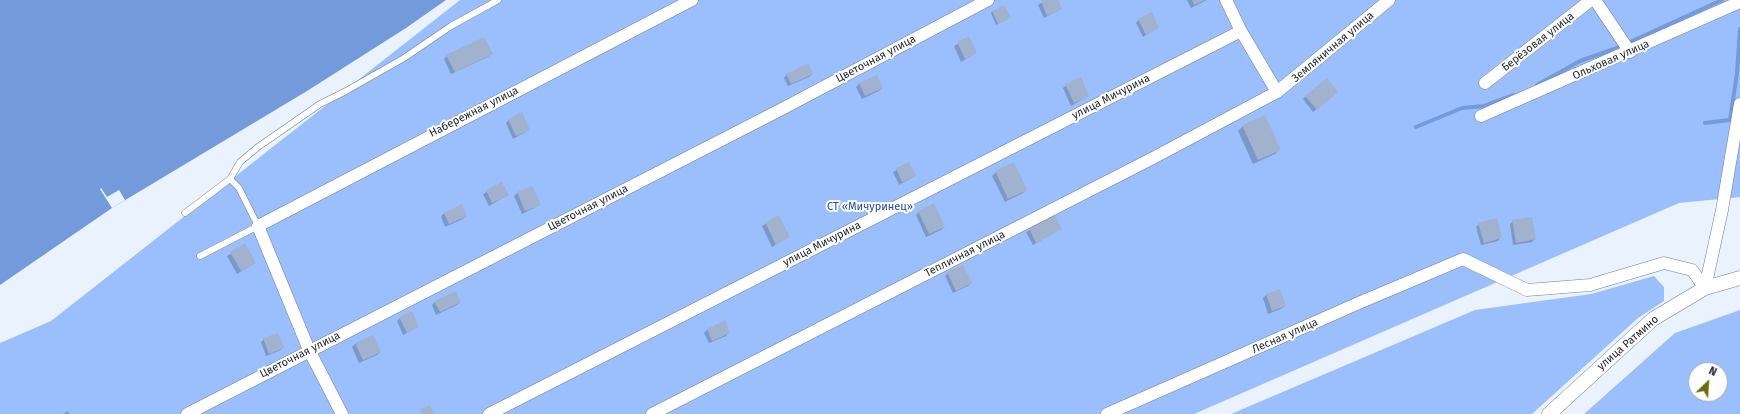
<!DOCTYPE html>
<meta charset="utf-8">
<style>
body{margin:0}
#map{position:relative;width:1740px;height:414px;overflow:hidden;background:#eaf2fe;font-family:"Fira Sans",sans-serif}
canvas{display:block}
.north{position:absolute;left:1688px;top:362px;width:40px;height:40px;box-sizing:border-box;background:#fefefe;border:1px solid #a4a7ac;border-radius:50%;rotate:25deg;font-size:11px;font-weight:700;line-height:16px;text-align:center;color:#1e2530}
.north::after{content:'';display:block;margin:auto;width:14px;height:18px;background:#696a0a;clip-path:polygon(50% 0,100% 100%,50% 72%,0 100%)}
</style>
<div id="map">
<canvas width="1740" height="414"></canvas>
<div class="north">N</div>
</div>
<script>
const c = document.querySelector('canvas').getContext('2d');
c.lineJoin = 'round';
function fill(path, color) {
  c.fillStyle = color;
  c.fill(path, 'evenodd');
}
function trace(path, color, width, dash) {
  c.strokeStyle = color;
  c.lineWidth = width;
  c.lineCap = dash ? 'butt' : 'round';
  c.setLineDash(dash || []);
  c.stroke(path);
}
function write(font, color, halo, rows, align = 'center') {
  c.font = font + ' "Fira Sans",sans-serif';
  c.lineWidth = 4;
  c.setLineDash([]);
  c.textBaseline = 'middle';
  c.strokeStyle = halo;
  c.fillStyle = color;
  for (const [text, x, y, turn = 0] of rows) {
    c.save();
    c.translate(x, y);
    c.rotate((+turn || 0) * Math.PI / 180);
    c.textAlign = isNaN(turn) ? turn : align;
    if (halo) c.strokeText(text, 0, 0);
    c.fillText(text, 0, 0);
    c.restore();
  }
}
fill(new Path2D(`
 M460 0H1740V197L1679 203 1194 414H0V343L51 321Z
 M1654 276 1664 287V301L1638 318 1532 414H1231L1475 310 1591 294Z
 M1740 310V414H1584L1675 333ZM1696 370H1720V394H1696Z`), '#9bbffc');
fill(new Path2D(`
 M0 0H446L406 28 307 91 112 208 0 285Z`), '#739adb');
fill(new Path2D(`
 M101 188 107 197 119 190 125 200 112 208 100 189Z`), '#eaf2fe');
fill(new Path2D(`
 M1046 0H1057L1061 9 1044 18 1038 5Z
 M1187 0H1207L1191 8Z
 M992 11 1008 19 996 25 991 13Z
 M1139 19 1158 28 1143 37 1136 23Z
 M969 38 976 53 961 62 954 46Z
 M491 54 488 57 451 74 444 59 447 56Z
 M787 74H812L809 77 788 86 784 78Z
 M876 76 882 88 879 91 862 99 856 87 859 84Z
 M1066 85 1088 96 1071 106 1063 88Z
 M1334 95 1313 112 1303 99 1306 96Z
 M509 120 529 130 513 139 506 123Z
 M1243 126 1280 149 1275 154 1253 164 1238 131Z
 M909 163 915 176 899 185 893 172Z
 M1014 164 1026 190 1023 193 1005 202 992 176 996 172Z
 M502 183 508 195 489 206 483 194Z
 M532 187 540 204 536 207 522 214 514 196 517 193Z
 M462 206 466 216 463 219 445 227 441 217 444 213Z
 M919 212 944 227 941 230 926 237 916 215Z
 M779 216 789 237 772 247 762 226Z
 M1054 216 1060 229 1033 245 1026 232Z
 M1513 221 1535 239 1532 242 1513 245 1510 224Z
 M1479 224 1501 237 1498 241 1481 245 1476 227Z
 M245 245 255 263 237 274 227 256Z
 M948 273 971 283 968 286 953 293 945 276Z
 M1279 290 1285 306 1281 309 1268 314 1263 298 1266 295Z
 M435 302H460L457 305 436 315 432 305Z
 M400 318 418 327 403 335 397 321Z
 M707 330 729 332 726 336 709 343 704 333Z
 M373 336 380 352 377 355 359 363 352 347 355 344Z
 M264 339 283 348 279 351 266 356 261 342Z
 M68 411 69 414H63Z`), '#0003');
trace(new Path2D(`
 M1537 85 1580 61 1617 48 1722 0
 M1705 123 1730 120 1737 73 1740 29
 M1416 127 1462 108 1484 106 1514 95`), '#739adb', 4);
fill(new Path2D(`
 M1044 0H1058L1062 9 1047 16 1041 1Z
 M1192 0H1205L1194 5Z
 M1004 5 1011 18 998 24 992 11Z
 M1152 12 1159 28 1146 35 1138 19Z
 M969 36 977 53 965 59 957 42Z
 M484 37 493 54 455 72 446 55Z
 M808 63 813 74 791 84 786 74Z
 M877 75 883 88 865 96 859 83Z
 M1081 77 1089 96 1074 103 1065 84Z
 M1327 78 1338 92 1317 110 1305 96Z
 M522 112 530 130 516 136 508 119Z
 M1265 115 1281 150 1258 160 1242 125Z
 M909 162 916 176 902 182 896 168Z
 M1014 162 1027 190 1008 199 995 171Z
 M502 182 509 195 492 203 486 190Z
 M532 186 541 205 525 211 517 192Z
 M934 203 945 227 929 234 918 211Z
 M462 204 467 216 449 224 444 213Z
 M779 215 790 237 776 245 765 222Z
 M1054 215 1062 229 1036 243 1029 228Z
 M1532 217 1536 239 1516 243 1512 220Z
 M1497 218 1502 238 1484 243 1478 223Z
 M245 243 256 263 241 271 230 252Z
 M963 265 972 283 956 291 947 272Z
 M1280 289 1286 306 1272 311 1266 294Z
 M456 291 461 302 440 312 434 301Z
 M412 311 419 327 407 333 399 317Z
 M725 320 730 333 712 341 707 329Z
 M278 333 284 348 269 354 263 338Z
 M373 335 381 352 363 360 355 343Z
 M430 405 434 414H422L420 409Z`), '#a1b2ce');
const service = new Path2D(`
 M185 213 230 179 240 162 258 147 320 104 346 91 404 58 451 26 498 0
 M200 256 258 226 239 188 230 179`);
const minor = new Path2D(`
 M1226 0 1241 31 1277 92
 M1595 0 1630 52
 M1485 83 1591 0
 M1481 116 1740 2
 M1705 288 1722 210 1740 104
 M187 414 780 110 988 0
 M342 414 309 350 258 226 692 0
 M489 414 1241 31
 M652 414 1153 158 1277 92 1389 0
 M1107 414 1361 302 1463 259 1527 290 1590 285 1664 263 1692 270 1705 288`);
const tertiary = new Path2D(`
 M1549 414 1653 319 1705 288 1740 278`);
trace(service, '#6f7f9a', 7);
trace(minor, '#6f7f9a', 13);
trace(tertiary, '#6f7f9a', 15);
trace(service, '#fff', 6);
trace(minor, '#fff', 12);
trace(tertiary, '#fff', 14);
write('11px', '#1e2530', '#fefefe', [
 ["Берёзовая улица",1538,42,-38],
 ["Земляничная улица",1333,47,-40],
 ["Цветочная улица",876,59,-28],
 ["Ольховая улица",1611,60,-24],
 ["улица Мичурина",1111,97,-27],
 ["Набережная улица",474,112,-27],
 ["Цветочная улица",588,208,-27],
 ["улица Мичурина",822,244,-27],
 ["Тепличная улица",965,254,-27],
 ["Лесная улица",1285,336,-24],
 ["улица Ратмино",1628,343,-41],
 ["Цветочная улица",300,355,-27]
]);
write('11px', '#224f9c', '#fefefe', [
 ["СТ «Мичуринец»",870,207]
]);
</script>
